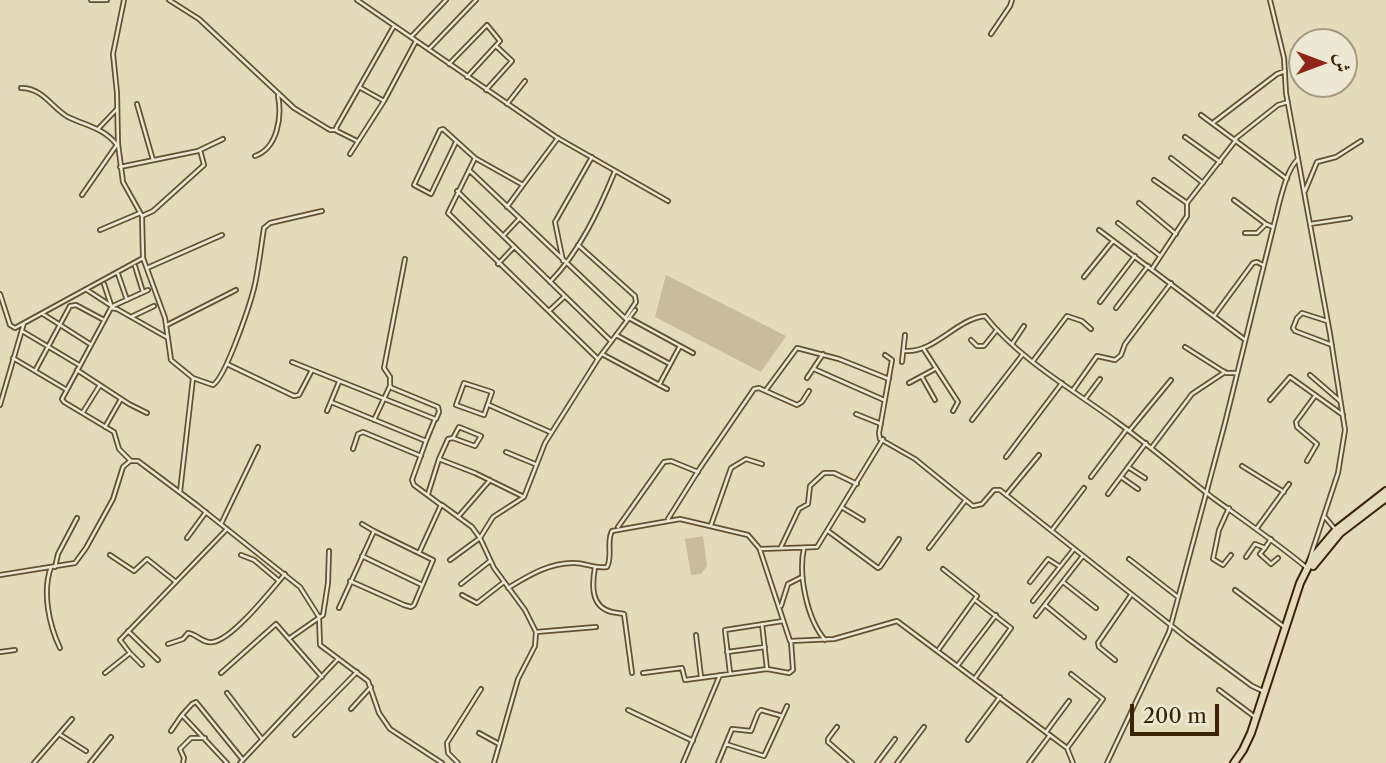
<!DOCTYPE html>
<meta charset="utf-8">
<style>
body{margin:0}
#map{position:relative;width:1386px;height:763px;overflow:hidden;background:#e4dbbb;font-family:"Libre Caslon Text",Amiri,serif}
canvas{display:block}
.north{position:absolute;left:1288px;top:28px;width:70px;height:70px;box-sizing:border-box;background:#ede8d3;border:2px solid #a59981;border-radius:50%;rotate:90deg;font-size:19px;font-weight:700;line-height:28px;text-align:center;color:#3a2305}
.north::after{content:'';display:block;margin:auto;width:24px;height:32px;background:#8f2418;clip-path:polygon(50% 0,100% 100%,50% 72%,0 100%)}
.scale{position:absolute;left:1130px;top:704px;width:89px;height:32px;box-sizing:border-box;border:4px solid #3a2305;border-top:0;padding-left:9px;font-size:21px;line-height:24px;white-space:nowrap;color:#3a2305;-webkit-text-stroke:5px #ede8d3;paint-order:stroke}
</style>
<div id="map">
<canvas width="1386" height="763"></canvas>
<div class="north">ش</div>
<div class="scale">200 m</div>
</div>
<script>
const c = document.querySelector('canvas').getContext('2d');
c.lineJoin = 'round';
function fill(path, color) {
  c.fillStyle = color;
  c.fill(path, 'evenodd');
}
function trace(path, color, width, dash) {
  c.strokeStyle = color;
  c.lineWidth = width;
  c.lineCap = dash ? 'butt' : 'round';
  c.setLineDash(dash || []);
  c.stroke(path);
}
fill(new Path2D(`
 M666 275 786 336 761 372 655 317Z
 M703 536 707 566 701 574 691 575 685 539Z`), '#c7bc9c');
const minor = new Path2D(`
 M91 0H107
 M124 0 113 54 117 93 118 144 123 182 142 216 143 258
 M169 0 199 19 294 108 330 130H336
 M357 0 556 137 668 201
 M1270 0 1284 58 1286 93 1330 334 1345 430 1338 473 1309 561
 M991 34 1010 6 1012 0
 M411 37 446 0
 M429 49 476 0
 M449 64 487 25 500 41 467 77
 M359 87 384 101
 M21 88C43 88 51 107 68 117 87 126 104 128 117 145
 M486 90 512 61 496 46
 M137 104 153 160
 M507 104 525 81
 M1201 115 1287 179
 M1214 122 1277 74 1285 71
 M98 129 117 109
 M1185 137 1220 162
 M1235 139 1278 105 1288 102
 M357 141 337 131 336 128 394 26
 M456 142 431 194 414 185 440 130 443 129 475 158 523 185 507 207
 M350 154 384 101 416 41
 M255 156C278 148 282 116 278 96
 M475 158 448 213 598 359
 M1171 158 1203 183
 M120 167 198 151 223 139
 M469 170 627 320
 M1154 180 1187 203
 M523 185 558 138
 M457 191 611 341
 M1305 191 1317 162 1336 157 1361 141
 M82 195 116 146
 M1234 200 1266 224 1273 227
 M1139 203 1176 234
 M142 216 153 211 204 165 200 150
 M1118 223 1159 255
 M1310 224 1350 218
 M100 230 140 213
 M1099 230 1244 339
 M1245 233H1257L1266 224
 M503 236 519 219
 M578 245 635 296 636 302 626 317
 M405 259 384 368 390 377V386L392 388 438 407 439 412 436 419
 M563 261 555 222 592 157
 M498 264 514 247
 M135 266 143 292
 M147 268 222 235
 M1152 269 1187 216V203L1236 140
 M118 274 127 300
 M1084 277 1113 241
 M550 282C580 251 599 210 615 171
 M104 284 111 305
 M87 290 113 307
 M0 294 10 325 15 328 143 258 165 318 171 360 193 378 213 385C226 377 251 302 255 284 259 265 261 247 264 228L270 223 322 211
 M1100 302 1135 256
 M113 306 148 290
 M1116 308 1148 266
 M549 311 564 297
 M43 314 90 344
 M1214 316 1253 263 1257 262 1263 265
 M131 317 154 306
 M629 318 693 353
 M1327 321 1302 313 1297 318 1293 328 1295 331 1332 345
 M167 325 236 290
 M22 331 79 365
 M616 335 670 364
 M971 340 977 346H984L996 331
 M1012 344 1024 326
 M1185 347 1226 373H1236
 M923 348 958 402 953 411
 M905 351C935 353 956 319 985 316 1020 360 1072 389 1117 422 1150 446 1181 473 1213 498 1245 521 1277 543 1307 568
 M602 354 667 389
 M885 355 892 360 879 433 880 439 915 459 973 506 982 504 994 490H1000L1187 638 1252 686 1265 692
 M13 358 67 390
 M1033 361 1067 316 1082 321 1091 329
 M292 362 435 419 426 441 331 402
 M902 362 905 335
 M227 364 294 396 299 395 312 370
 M814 369 884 400
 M77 370 129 404 147 413
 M35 371 70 306 76 305 104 320
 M1310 375 1340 401
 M922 377 935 400
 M807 378 823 354
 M464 383 492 392 484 415 456 405Z
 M909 383 935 369
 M659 385 680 346
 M766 390 797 348 839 359 889 379
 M1073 390 1097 356 1115 360 1121 355 1125 344 1171 283
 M1085 399 1100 379
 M1270 400 1290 377 1343 415
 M0 405 24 323
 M489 405 550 432
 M327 411 339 382
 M83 412 100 385
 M856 414 881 424
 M374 420 390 386
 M972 420 1023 354
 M105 427 121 399
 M1129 431 1171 380
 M1152 447 1192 394 1225 372
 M353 449 358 434 363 432 421 456
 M506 452 535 464
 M1006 457 1062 383
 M439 459 448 439 453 438 459 427 481 436 475 446 453 438
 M131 461 119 449 114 432 64 402 62 399 111 308 117 309 168 338
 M1307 461 1317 444 1297 427 1296 422 1315 396
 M1242 466 1284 492
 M1128 467 1145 478
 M1091 477 1127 429
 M1121 477 1138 489
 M180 492 193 378
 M428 494 439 459 475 473 524 497
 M1108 494 1146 443
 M1006 495 1039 455
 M442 505 472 527 480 538 450 560
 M843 508 863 520
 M1229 508 1219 530 1213 559 1223 565 1231 555
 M1324 516 1335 529
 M458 517 490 480
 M668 519 700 468 754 389 759 388 797 405 802 402 809 391
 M221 524 258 447
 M711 525 731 468 746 459 762 464
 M618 527 664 462 671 461 698 472
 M1257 528 1289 484
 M1052 530 1084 488
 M828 531 878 568 880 567 899 539
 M187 538 206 512
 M781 547 799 509 808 504 810 486 824 473H834L857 484
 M804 548C798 575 807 619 825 640
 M929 548 965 501
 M1265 548 1260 554 1271 564 1278 558
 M760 550 790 641 834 639 897 621 1067 748 1073 763
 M419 553 441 505 414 485 412 480 426 441
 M110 555 134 571 147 559 176 582
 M241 555 254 560 279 581
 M362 556 422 585
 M1246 557 1255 544 1265 548 1271 539
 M1129 559 1178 597
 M51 567C42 592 49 625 60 648
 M55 567 58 554 77 518
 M595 567C592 584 590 607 612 612 616 613 620 613 624 614L632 673
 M0 575 75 563 86 548 113 499 123 467 130 461H138L198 506 300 587 319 617 320 645 368 681 379 713 390 729 442 763
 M350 581 404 605 411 607 414 605 433 560 374 531
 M1030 582 1048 559 1059 566
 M1063 582 1096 608
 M461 584 490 561
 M508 588C528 576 550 562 575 563 585 563 596 569 607 567 613 556 606 542 612 531L680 519 748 535 760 549 817 547 883 439
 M1235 590 1283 626
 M462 595 477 603 504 582
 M975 600 1011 628 975 678
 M1033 601 1074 549
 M1045 605 1084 637
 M781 606 788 584 802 577
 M339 608 374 531 362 524
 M1036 616 1082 557
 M762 624 767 669
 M128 631 158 660
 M536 632 596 627
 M696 635 701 677
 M290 638 323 615 328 583 329 551
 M168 644 183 639 188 633C197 634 203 644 213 642 233 639 271 590 285 574
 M939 649 977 596 943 569
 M0 652 15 650
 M727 652 765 647
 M1115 660 1099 647 1098 643 1131 595
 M142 665 130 653 120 640 227 529
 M958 665 996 615
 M105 673 130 653
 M221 673 276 624 322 677
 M643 673 682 668 685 680 767 669 789 673 793 670 791 641
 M730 673 725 630 783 621
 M1219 690 1255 717
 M227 693 262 739
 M351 709 371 687
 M628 710 693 741
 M182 715 192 704 196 702 243 760
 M837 727 828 739V742L852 763
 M171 731 182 715 227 763
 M1046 732 1069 701
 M479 733 499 744
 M59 734 86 751
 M295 735 357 672
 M968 740 1000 697
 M726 744 764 756 787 706
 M1068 747 1103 699 1071 674
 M34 763 72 719
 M90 763 111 737
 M183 763 184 758 180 749 191 738H205
 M240 763 338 659
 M458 763 448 753 447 743 481 689
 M494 763 518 679 535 646 536 632 525 610 494 568 480 538 493 517 524 497 545 443 598 359 635 310
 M683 763 720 675
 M718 763 732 729 751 731 758 713 761 710 782 716
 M877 763 895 739
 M897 763 924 727
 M1029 763 1050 735
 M1107 763 1169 632 1225 423 1280 200C1284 186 1288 169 1298 159`);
const primary = new Path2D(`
 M1313 566 1340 533 1386 498
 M1234 763 1243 750 1251 733 1300 583 1313 557 1336 530 1386 491`);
trace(minor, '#645132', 6);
trace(primary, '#3a2305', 10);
trace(minor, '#ede8d3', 2.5);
trace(primary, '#e4dbbb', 6);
</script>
